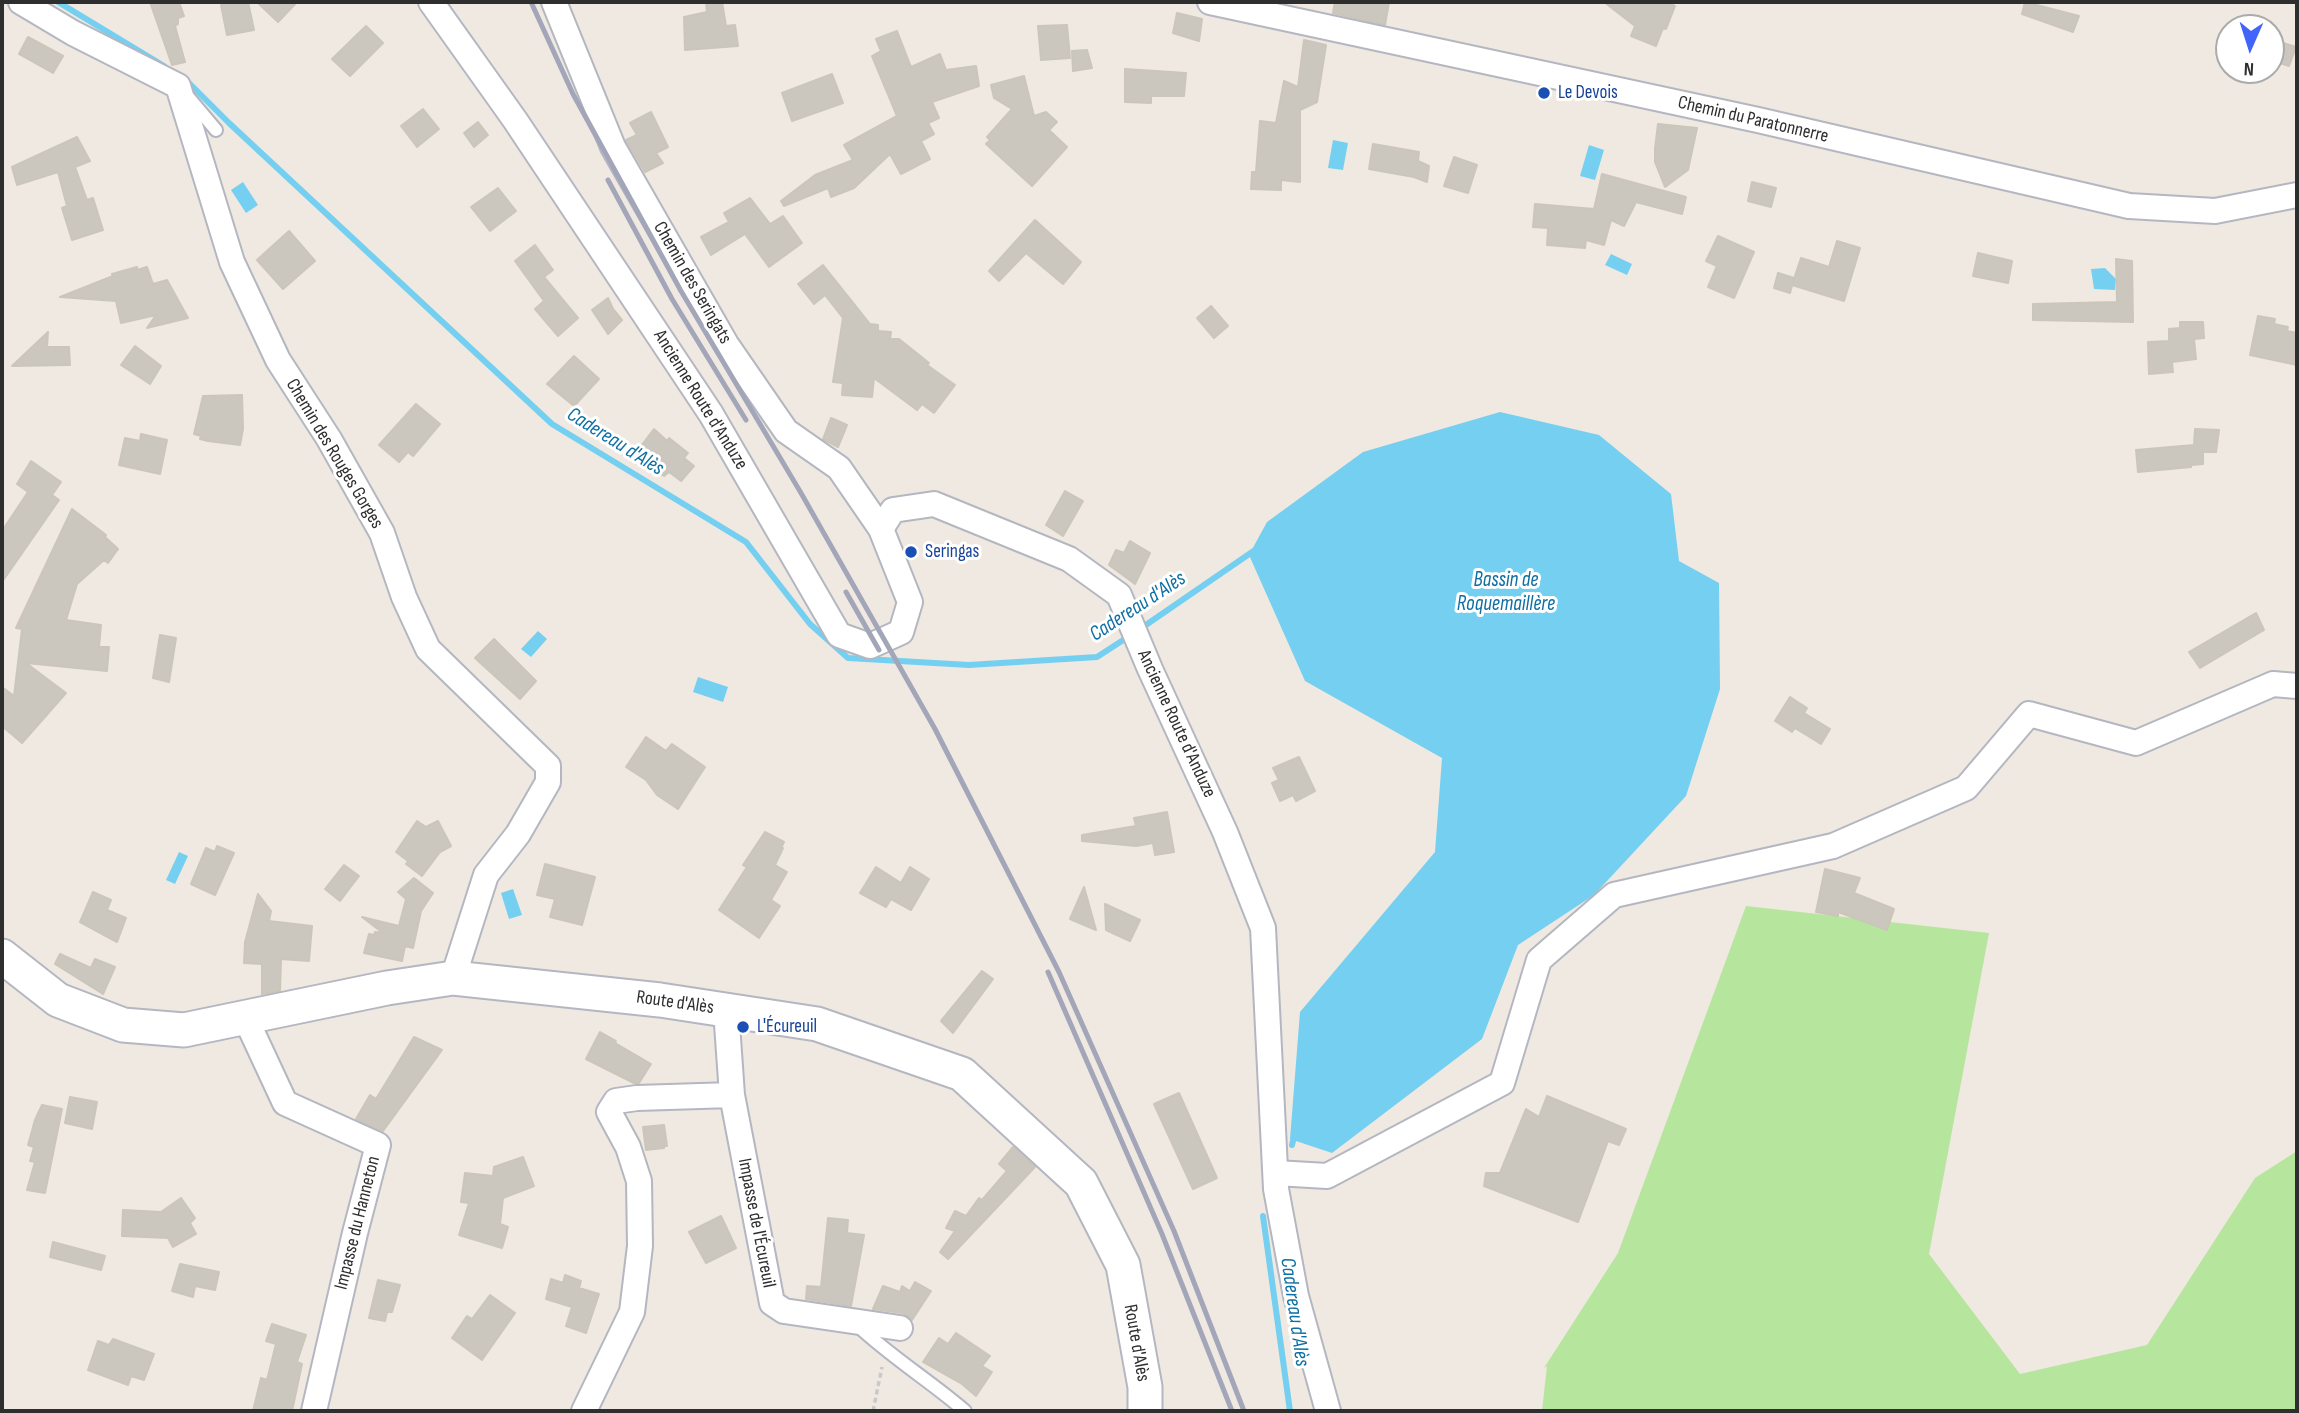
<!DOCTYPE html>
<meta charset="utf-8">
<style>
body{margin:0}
#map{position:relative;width:2299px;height:1413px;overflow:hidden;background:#efe9e1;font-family:"Sofia Sans Condensed",sans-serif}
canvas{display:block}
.frame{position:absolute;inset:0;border:4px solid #2e2e2e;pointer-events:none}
.north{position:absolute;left:2215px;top:14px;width:70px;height:70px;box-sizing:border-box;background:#fff;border:2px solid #ababab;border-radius:50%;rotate:183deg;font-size:19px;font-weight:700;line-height:28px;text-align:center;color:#2e2e2e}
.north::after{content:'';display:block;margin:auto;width:24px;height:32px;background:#4264fb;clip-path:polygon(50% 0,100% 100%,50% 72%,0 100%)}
</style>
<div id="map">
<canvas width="2299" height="1413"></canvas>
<div class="frame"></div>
<div class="north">N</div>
</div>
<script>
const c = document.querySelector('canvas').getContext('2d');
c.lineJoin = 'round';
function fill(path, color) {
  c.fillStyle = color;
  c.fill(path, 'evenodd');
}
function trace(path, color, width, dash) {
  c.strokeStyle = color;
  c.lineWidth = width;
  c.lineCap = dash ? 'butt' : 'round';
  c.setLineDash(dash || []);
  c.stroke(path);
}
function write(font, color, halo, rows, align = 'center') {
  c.font = font + ' "Sofia Sans Condensed",sans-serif';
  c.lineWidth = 6;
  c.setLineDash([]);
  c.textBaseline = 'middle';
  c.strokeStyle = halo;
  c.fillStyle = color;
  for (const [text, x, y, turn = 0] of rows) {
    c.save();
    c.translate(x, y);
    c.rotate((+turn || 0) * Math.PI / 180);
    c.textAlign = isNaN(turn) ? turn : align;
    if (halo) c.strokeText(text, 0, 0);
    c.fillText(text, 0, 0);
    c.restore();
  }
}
fill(new Path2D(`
 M1746 906 1989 933 1929 1254 2020 1374 2147 1345 2255 1178 2297 1151V1411H1542L1547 1366 1544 1368 1618 1253Z`), '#b6e59e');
fill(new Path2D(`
 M1333 140 1348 143 1343 170 1328 168Z
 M1589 145 1604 150 1595 180 1580 176Z
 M243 182 258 205 246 213 231 190Z
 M1611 254 1632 264 1627 275 1605 265Z
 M2105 268 2116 279 2115 290 2094 289 2091 269Z
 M1500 412 1599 435 1671 494 1679 561 1719 583 1720 689 1686 796 1594 895 1518 945 1482 1039 1332 1153 1290 1139 1300 1012 1435 852 1442 758 1305 681 1249 555 1267 522 1363 452Z
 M538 631 547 639 531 657 521 649Z
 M698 677 728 687 723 702 693 692Z
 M179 852 188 856 175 884 166 880Z
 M513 889 522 915 509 919 501 893Z`), '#75cff0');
trace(new Path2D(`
 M58 2 164 66
 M185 79 229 123 552 424 746 542 810 624 848 658 969 665 1097 657 1131 635
 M1140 629 1255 550
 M1292 1145 1295 1133
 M1263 1216 1290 1411`), '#75cff0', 6);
const building = new Path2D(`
 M150 2H179L184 16 178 18V24L175 26 185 62 172 65Z
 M239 2H248L254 30 227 35 221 5Z
 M257 2H297L278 22Z
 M706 2H722L726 26 735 25 738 46 685 50 684 17 707 12Z
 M1335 2H1389L1385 25 1333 13Z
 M1604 2H1664L1675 6 1666 29 1663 28 1656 46 1631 36 1635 26Z
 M2025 2 2079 16 2073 32 2022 14Z
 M1177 13 1202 19 1199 41 1173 33Z
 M1067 25 1070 58 1041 60 1038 26Z
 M366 26 383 43 350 76 332 59Z
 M897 31 911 67 940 54 946 70 976 66 979 86 932 102 939 118 928 123 934 134 921 141 930 159 901 174 890 154 854 188 831 197 828 188 784 206 781 201 815 175 853 160 844 145 897 116 872 56 881 51 876 39Z
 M28 37 63 56 53 73 19 54Z
 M1304 40 1326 45 1317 102 1300 110V182L1281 180V190L1251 189 1252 172H1256L1260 121 1276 123 1284 81 1298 87Z
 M2280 42 2296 47 2289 66 2274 61Z
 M1087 50 1092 68 1073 71 1072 51Z
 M1125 69 1186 73 1184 96H1151V103L1125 102Z
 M832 74 843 103 792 121 782 93Z
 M1024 76 1034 116 1046 112 1057 122 1049 130 1067 147 1032 186 986 144 990 140 987 137 1012 109 994 98 991 85Z
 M423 109 439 129 417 147 401 126Z
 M651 112 668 147 656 153 663 163 645 172 626 140 637 135 630 123Z
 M478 122 488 135 474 147 464 133Z
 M1658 124 1697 128 1688 170 1665 187 1655 162V148Z
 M77 137 90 161 75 167 87 200 93 198 103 230 72 240 62 208 67 206 58 172 17 185 12 167Z
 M1373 144 1419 152 1418 161 1429 166 1427 182 1414 177 1369 169Z
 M1454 157 1477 165 1468 193 1444 186Z
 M1602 174 1686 197 1682 214 1636 202 1624 226 1611 220 1604 245 1586 240 1585 248 1547 245 1548 228 1533 227 1535 204 1594 209Z
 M1752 182 1776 188 1771 207 1748 201Z
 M498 188 516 211 490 231 471 207Z
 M750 198 770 224 783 216 802 243 769 267 745 234 711 255 701 237 729 222 724 213Z
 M1035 220 1081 262 1063 284 1026 253 999 281 989 271Z
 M289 231 315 261 283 289 257 260Z
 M1718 236 1754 252 1734 298 1708 287 1717 266 1706 261Z
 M1837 241 1860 248 1844 301 1792 285 1801 258 1829 267Z
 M535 245 553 270 544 277 578 318 558 336 535 309 544 301 515 261Z
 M1978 253 2012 261 2008 283 1973 276Z
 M2116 259 2132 261 2133 322 2033 320V304L2117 302Z
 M823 265 870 324 878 325V331L891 332 890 339H899L929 363 927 365 955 385 934 413 922 404 917 410 874 378 872 397 842 395 843 383 833 382 843 318 825 295 814 304 798 284Z
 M137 267V270L147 267 153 284 167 280 188 318 147 328 156 315 121 323 116 301 60 297 113 276 112 274Z
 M1778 273 1794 278 1790 293 1774 288Z
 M608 298 613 309 622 320 608 334 592 310Z
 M1211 306 1228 326 1214 338 1197 318Z
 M2258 316 2275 319 2274 324 2288 327 2287 331 2297 333V365L2250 355Z
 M2180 322H2203L2204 338 2194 339 2196 359 2172 362 2173 372 2149 374 2148 342 2169 341V329L2180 328Z
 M48 332 47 347H69L70 365 12 366Z
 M135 346 161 366 150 384 121 365Z
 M574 356 599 379 574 406 547 384Z
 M242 395 243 429 240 445 208 441 200 439 201 436 194 434 203 396Z
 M416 404 440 424 413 456 408 452 399 462 379 445Z
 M831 418 847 425 838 447 823 439Z
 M654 429 667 441 669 438 688 453 684 458 694 466 681 481 669 472 664 476 648 466 651 460 638 450Z
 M2195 429 2219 430 2216 452H2203V464L2191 465V467L2138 472 2136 450 2194 445Z
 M141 434 167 440 160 474 119 465 125 438 140 441Z
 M31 461 61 482 52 495 59 500 2 582V531L28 492 17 484Z
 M1065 491 1083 501 1063 536 1046 525Z
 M72 509 106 535 105 537 118 549 108 563 104 560 77 584 66 620 101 625 99 647H109L107 671 26 663 66 693 22 743 2 726V687L14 696 22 629 16 628Z
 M1130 541 1150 553 1135 584 1109 565 1116 550 1124 553Z
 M2256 613 2264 630 2200 668 2189 652Z
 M160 635 176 638 169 682 153 678Z
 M494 639 536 681 520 699 475 658Z
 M1790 697 1807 708 1804 713 1830 729 1821 744 1795 728 1792 732 1775 721Z
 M646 737 666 751 672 744 705 767 678 809 657 795 646 780 626 767Z
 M1299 757 1315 791 1296 801 1293 795 1280 801 1272 783 1279 780 1273 768Z
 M1167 812 1174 852 1155 855 1153 843 1136 846 1082 841V835L1136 826 1134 818Z
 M417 821 426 827 438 821 451 846 440 852 422 876 406 864 408 861 396 852Z
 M765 832 784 842 781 848H783L775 865 787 872 771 900 780 906 759 938 719 910 747 867 743 865Z
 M217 846 234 853 215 895 191 884 206 848 215 852Z
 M545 864 595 877 582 925 550 917 555 899 537 895Z
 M344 865 359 876 340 901 325 889Z
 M876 867 901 883 910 867 929 879 911 910 891 899 886 907 860 893Z
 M1825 869 1860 878 1854 893 1894 909 1887 930 1838 912V916L1816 912Z
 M414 878 433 893 421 911 413 948 405 946 402 961 364 953 369 934 374 935 375 932 383 933 362 917 399 926 406 899 398 892Z
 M1084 887 1096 930 1070 919Z
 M93 892 111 900 107 910 126 918 117 942 80 922Z
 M258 894 271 911 269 921 312 926 309 961 281 959 280 991 262 994V964L244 963 245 942Z
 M1105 904 1140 920 1130 941 1106 930Z
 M60 954 91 968 95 959 115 967 103 994 55 964Z
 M982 971 993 979 953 1033 941 1021Z
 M600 1032 616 1041 615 1043 651 1064 639 1083H634L586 1059Z
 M414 1037 442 1050 383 1131 356 1119 370 1095 376 1099Z
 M1179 1093 1217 1178 1193 1189 1154 1104Z
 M1547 1096 1626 1129 1619 1145 1608 1141 1578 1222 1484 1186 1486 1173H1500L1526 1109 1539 1117Z
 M70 1097 97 1102 92 1129 65 1123Z
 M42 1105 62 1109 45 1193 27 1190 35 1162 30 1161 34 1147 28 1145 35 1120Z
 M664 1125 667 1146H664V1148L646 1150 643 1127Z
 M1013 1147 1035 1167 948 1259 940 1252 955 1231 946 1228 955 1211 966 1216 979 1198 982 1200 1007 1171 999 1164Z
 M523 1157 534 1186 503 1198 500 1224 508 1227 502 1248 459 1235 469 1203 461 1202 465 1173 493 1176 494 1167Z
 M181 1198 195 1218 190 1223 196 1234 173 1247 168 1238 122 1236 123 1210 161 1212Z
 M721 1216 736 1248 706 1263 689 1232Z
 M828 1218 848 1220 847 1233 864 1235 851 1306 806 1299 807 1286 821 1287Z
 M53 1242 105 1256 101 1270 50 1257Z
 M180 1264 219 1272 215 1290 195 1286 193 1297 172 1291Z
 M565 1275 581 1281 579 1288 599 1294 586 1333 566 1326 572 1307 546 1299 551 1279 563 1283Z
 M378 1280 400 1285 392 1312H387L385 1321 369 1318Z
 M915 1282 931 1291 912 1320 903 1313 873 1309 883 1286 900 1292 902 1286 910 1291Z
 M490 1295 515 1313 482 1360 452 1338 467 1316 472 1319Z
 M272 1324 306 1335 297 1362 302 1364 292 1411H253L261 1378 267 1380 276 1344 266 1341Z
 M956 1333 990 1356 982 1366 992 1372 976 1396 962 1384 923 1362 939 1338 948 1344Z
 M113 1339 154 1354 144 1380 131 1376 128 1385 88 1370 98 1341 109 1345Z`);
fill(building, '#cbc7bf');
trace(building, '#cbc5ba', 2);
const service = new Path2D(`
 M189 98 216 130
 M857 1325C891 1357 930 1381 965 1411`);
const minor = new Path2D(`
 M21 2 73 33 178 86 232 262 278 360 329 439 382 533 404 597 428 649 548 766V782L518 834 486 875 453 978
 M431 2 515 120 711 414 839 635 870 646 901 632 910 602 881 529 839 468 786 431 726 344 613 147 554 2
 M1210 2 1758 120 2129 206 2215 211 2297 195
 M881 529 893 510 934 504 1069 559 1119 595 1150 669 1225 832 1263 928 1276 1189 1296 1296 1328 1411
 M726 1010 732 1095 772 1303 784 1311 900 1328
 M245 1017 285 1103 378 1145 355 1233 314 1411
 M1276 1173 1327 1176 1502 1083 1539 960 1614 895 1833 846 1966 788 2029 714 2136 743 2273 684 2297 686
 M584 1411 632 1312 640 1246 639 1181 628 1147 609 1112 616 1101 637 1098 732 1095`);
const secondary = new Path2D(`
 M2 956 58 1000 123 1025 184 1030 387 988 453 978 660 1000 817 1024 962 1074 1081 1183 1123 1265 1145 1387V1411`);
trace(service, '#b4b7c1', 16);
trace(minor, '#b4b7c1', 28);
trace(secondary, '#b4b7c1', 37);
trace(new Path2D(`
 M873 1411 882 1367`), '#c9c9c9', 3.5, [5, 3.5]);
trace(service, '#fff', 12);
trace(minor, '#fff', 24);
trace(secondary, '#fff', 33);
trace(new Path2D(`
 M531 2 573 94 681 291 801 493 935 729 1059 972 1174 1231 1244 1411
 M608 180 672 299 746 420
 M846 592 879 650
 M1048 972 1162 1234 1232 1411`), '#a3a6b8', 5);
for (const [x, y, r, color] of [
 [1544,93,7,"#1a4fb4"],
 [911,552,7,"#1a4fb4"],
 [743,1027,7,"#1a4fb4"]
]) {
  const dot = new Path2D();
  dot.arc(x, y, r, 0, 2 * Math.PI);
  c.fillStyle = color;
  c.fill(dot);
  trace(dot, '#fff', 2.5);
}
write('19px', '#164399', '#fff', [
 ["Le Devois",1558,93],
 ["Seringas",925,552],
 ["L'Écureuil",757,1027]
], 'left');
write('19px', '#2e2e2e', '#fff', [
 ["Chemin du Paratonnerre",1753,120,13],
 ["Chemin des Seringats",692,283,60],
 ["Ancienne Route d'Anduze",700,400,58],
 ["Chemin des Rouges Gorges",334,454,59],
 ["Ancienne Route d'Anduze",1176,724,65],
 ["Route d'Alès",675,1003,8],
 ["Impasse du Hanneton",358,1223,-76],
 ["Impasse de l'Écureuil",756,1223,79],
 ["Route d'Alès",1136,1343,80]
]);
write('italic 21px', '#0d6fa3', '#fff', [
 ["Cadereau d'Alès",615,442,32],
 ["Bassin de",1506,581],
 ["Roquemaillère",1506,605],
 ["Cadereau d'Alès",1138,607,-33],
 ["Cadereau d'Alès",1294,1312,82]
]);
</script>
